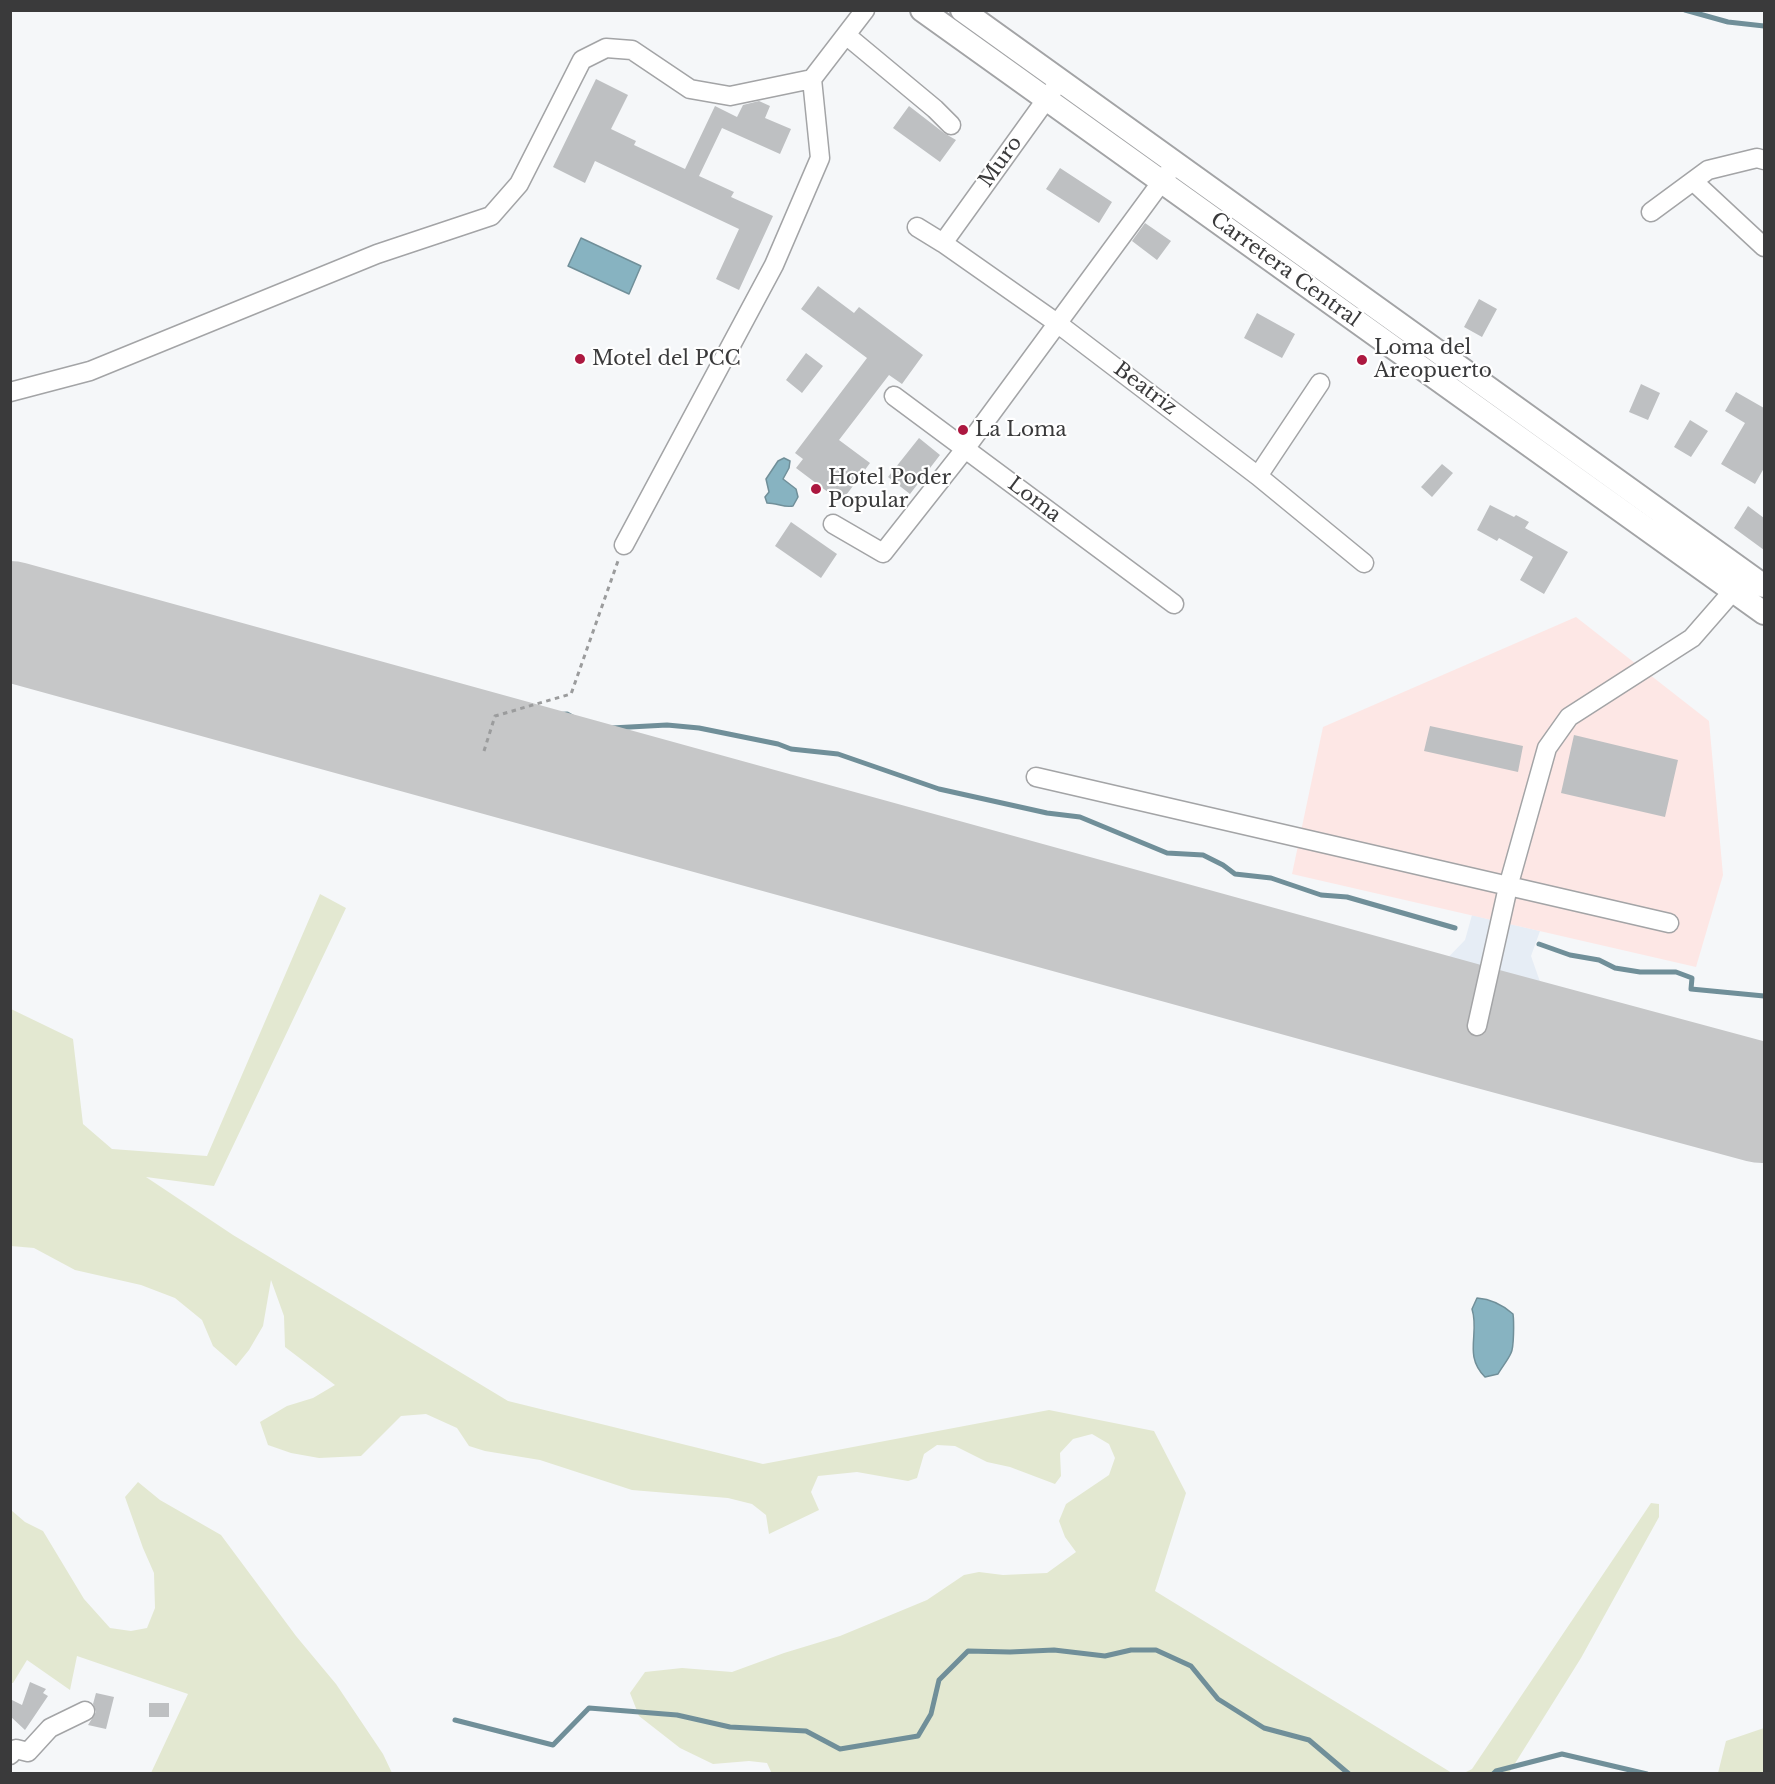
<!DOCTYPE html>
<style>
body{margin:0}
#map{position:relative;width:1775px;height:1784px;overflow:hidden;background:#f5f7f9;font-family:"Libre Baskerville",serif}
canvas{display:block}
.frame{position:absolute;inset:0;border:12px solid #3a3a3b;pointer-events:none}
</style>
<div id="map">
<canvas width="1775" height="1784"></canvas>
<div class="frame"></div>
</div>
<script>
const c = document.querySelector('canvas').getContext('2d');
c.lineJoin = 'round';
function fill(path, color) {
  c.fillStyle = color;
  c.fill(path, 'evenodd');
}
function trace(path, color, width, dash) {
  c.strokeStyle = color;
  c.lineWidth = width;
  c.lineCap = dash ? 'butt' : 'round';
  c.setLineDash(dash || []);
  c.stroke(path);
}
function write(font, color, halo, rows, align = 'center') {
  c.font = font + ' "Libre Baskerville",serif';
  c.lineWidth = 4.5;
  c.setLineDash([]);
  c.textBaseline = 'middle';
  c.strokeStyle = halo;
  c.fillStyle = color;
  for (const [text, x, y, turn = 0] of rows) {
    c.save();
    c.translate(x, y);
    c.rotate((+turn || 0) * Math.PI / 180);
    c.textAlign = isNaN(turn) ? turn : align;
    if (halo) c.strokeText(text, 0, 0);
    c.fillText(text, 0, 0);
    c.restore();
  }
}
fill(new Path2D(`
 M10 585 1436 970 1465 940 1472 915 1540 931 1531 956 1545 996 1757 1061 1764 1042V1134L1735 1126 1737 1118 11 659Z`), '#e6edf5');
fill(new Path2D(`
 M1576 617 1709 721 1723 875 1696 967 1292 874 1323 727Z`), '#fde7e5');
fill(new Path2D(`
 M320 894 346 908 214 1186 146 1177 233 1235 508 1401 763 1464 1049 1410 1154 1431 1186 1493 1155 1591 1452 1773 772 1774 767 1763 749 1761 713 1764 680 1748 639 1716 630 1693 645 1672 682 1668 732 1672 784 1653 840 1636 927 1600 964 1575 979 1572 1003 1575 1047 1573 1076 1552 1065 1537 1059 1521 1066 1504 1109 1475 1115 1458 1109 1444 1092 1434 1073 1439 1060 1453 1061 1476 1055 1484 1010 1467 987 1462 955 1446 937 1445 924 1454 917 1478 908 1481 857 1472 818 1476 811 1492 819 1510 769 1534 766 1515 752 1504 728 1498 632 1490 540 1460 485 1451 469 1446 457 1428 426 1414 401 1416 361 1456 319 1458 291 1453 268 1445 260 1422 287 1406 313 1398 335 1385 285 1347 284 1316 271 1280 263 1326 249 1350 236 1366 213 1346 202 1320 175 1298 141 1285 75 1270 34 1248 11 1246V1009L73 1039 83 1124 112 1149 207 1156Z
 M138 1482 160 1500 221 1535 296 1636 336 1684 383 1754 392 1773H151L188 1694 77 1656 70 1690 27 1660 13 1683H11V1510L25 1522 43 1531 84 1599 110 1628 131 1631 147 1628 155 1608 154 1573 143 1548 125 1497Z
 M1651 1503 1659 1504V1517L1581 1658 1509 1773H1464L1472 1769Z
 M1764 1728V1773H1718L1726 1741Z`), '#e3e8d1');
const water = new Path2D(`
 M581 238 641 266 629 294 568 266Z
 M784 458 790 461 789 468 783 479 796 489 798 497 793 506C784 508 777 503 767 503L765 497 769 492 766 479 778 461Z
 M1477 1298C1490 1299 1503 1305 1513 1314 1514 1321 1514 1348 1511 1353 1508 1360 1502 1367 1498 1374L1485 1377C1463 1355 1480 1334 1472 1309Z`);
fill(water, '#87b3c1');
trace(water, '#708f99', 1.5);
trace(new Path2D(`
 M1685 10 1728 22 1764 26
 M532 716 567 714 593 729 667 725 699 728 778 744 791 749 838 754 939 789 1047 813 1080 817 1167 853 1203 855 1223 865 1235 874 1271 878 1321 895 1347 897 1455 928
 M1539 944 1570 955 1599 960 1615 968 1640 972H1676L1692 978 1691 989 1764 996
 M455 1720 553 1745 589 1708 677 1715 730 1727 806 1731 840 1749 918 1736 931 1714 939 1680 968 1651 1010 1652 1054 1650 1105 1656 1131 1650H1156L1191 1666 1218 1699 1264 1728 1309 1740 1349 1774
 M1493 1774 1496 1771 1562 1754 1647 1774`), '#708f99', 5);
trace(new Path2D(`
 M10 621 1477 1026 1762 1103`), '#c6c7c8', 120);
fill(new Path2D(`
 M596 79 628 95 611 129 636 141 634 145 685 169 715 106 737 117 743 105 759 101 770 106 765 118 791 129 780 154 722 128 699 176 734 192 731 197 773 216 739 290 716 279 739 229 595 161 585 183 553 167Z
 M909 106 944 133 956 140 940 162 893 128Z
 M1060 168 1112 202 1099 223 1046 189Z
 M1145 223 1171 241 1157 260 1132 241Z
 M818 286 854 313 859 307 923 355 902 384 889 375 839 440 870 463 841 502 796 468 803 459 795 453 867 358 801 309Z
 M1479 299 1497 309 1482 337 1464 327Z
 M1257 313 1295 334 1282 358 1244 338Z
 M806 353 823 366 802 393 786 380Z
 M1641 384 1660 393 1648 420 1629 412Z
 M1736 392 1764 408V468L1755 484 1721 464 1745 423 1725 411Z
 M1690 420 1708 431 1691 457 1674 447Z
 M919 438 940 455 910 494 888 477Z
 M1442 464 1453 473 1432 497 1421 487Z
 M1490 505 1514 517 1516 515 1529 522 1525 528 1568 552 1544 594 1520 580 1533 557 1499 538 1497 541 1477 530Z
 M1748 506 1764 518V550L1734 528Z
 M791 522 837 554 821 578 775 546Z
 M1430 726 1523 746 1518 772 1424 751Z
 M1574 735 1678 760 1665 817 1561 793Z
 M30 1682 46 1689 43 1693 48 1696 25 1730 10 1716V1699L22 1705Z
 M96 1693 114 1697 106 1729 88 1725 96 1712 93 1704Z
 M149 1703H169V1717H149Z`), '#bec0c2');
const minor = new Path2D(`
 M846 35 935 109 951 125
 M1693 181 1764 247
 M1651 212 1708 170 1757 158 1764 160
 M917 227 943 243 1057 323 1258 476 1364 563
 M943 243 1053 90
 M10 392 90 371 377 254 491 216 519 184 582 60 606 48 632 50 690 89 730 96 812 79 865 10
 M894 396 1174 604
 M1258 476 1320 383
 M833 524 883 553 965 449 1168 173
 M624 545 774 265 820 158 812 79
 M1036 777 1669 923
 M1477 1026 1508 887 1547 748 1569 717 1692 638 1733 591
 M10 1755 16 1749 28 1752 50 1728 85 1711`);
const major = new Path2D(`
 M922 10 1764 613
 M962 10 1764 586`);
trace(minor, '#a3a4a6', 21);
trace(major, '#a3a4a6', 26);
trace(new Path2D(`
 M484 751 495 716 571 694 618 561`), '#9b9c9d', 3, [4.5, 4.5]);
trace(minor, '#fff', 18);
trace(major, '#fff', 22);
for (const [x, y, r, color] of [
 [580,359,6,"#ac1840"],
 [1362,360,6,"#ac1840"],
 [963,430,6,"#ac1840"],
 [816,489,6,"#ac1840"]
]) {
  const dot = new Path2D();
  dot.arc(x, y, r, 0, 2 * Math.PI);
  c.fillStyle = color;
  c.fill(dot);
  trace(dot, '#fff', 2);
}
write('20px', '#3a3a3b', '#fff', [
 ["Muro",1001,162,-54],
 ["Carretera Central",1285,270,36],
 ["Beatriz",1145,389,37],
 ["Loma",1034,500,37]
]);
write('20px', '#3a3a3b', '#fff', [
 ["Loma del",1374,348],
 ["Areopuerto",1374,371],
 ["Motel del PCC",592,359],
 ["La Loma",975,430],
 ["Hotel Poder",828,478],
 ["Popular",828,501]
], 'left');
</script>
